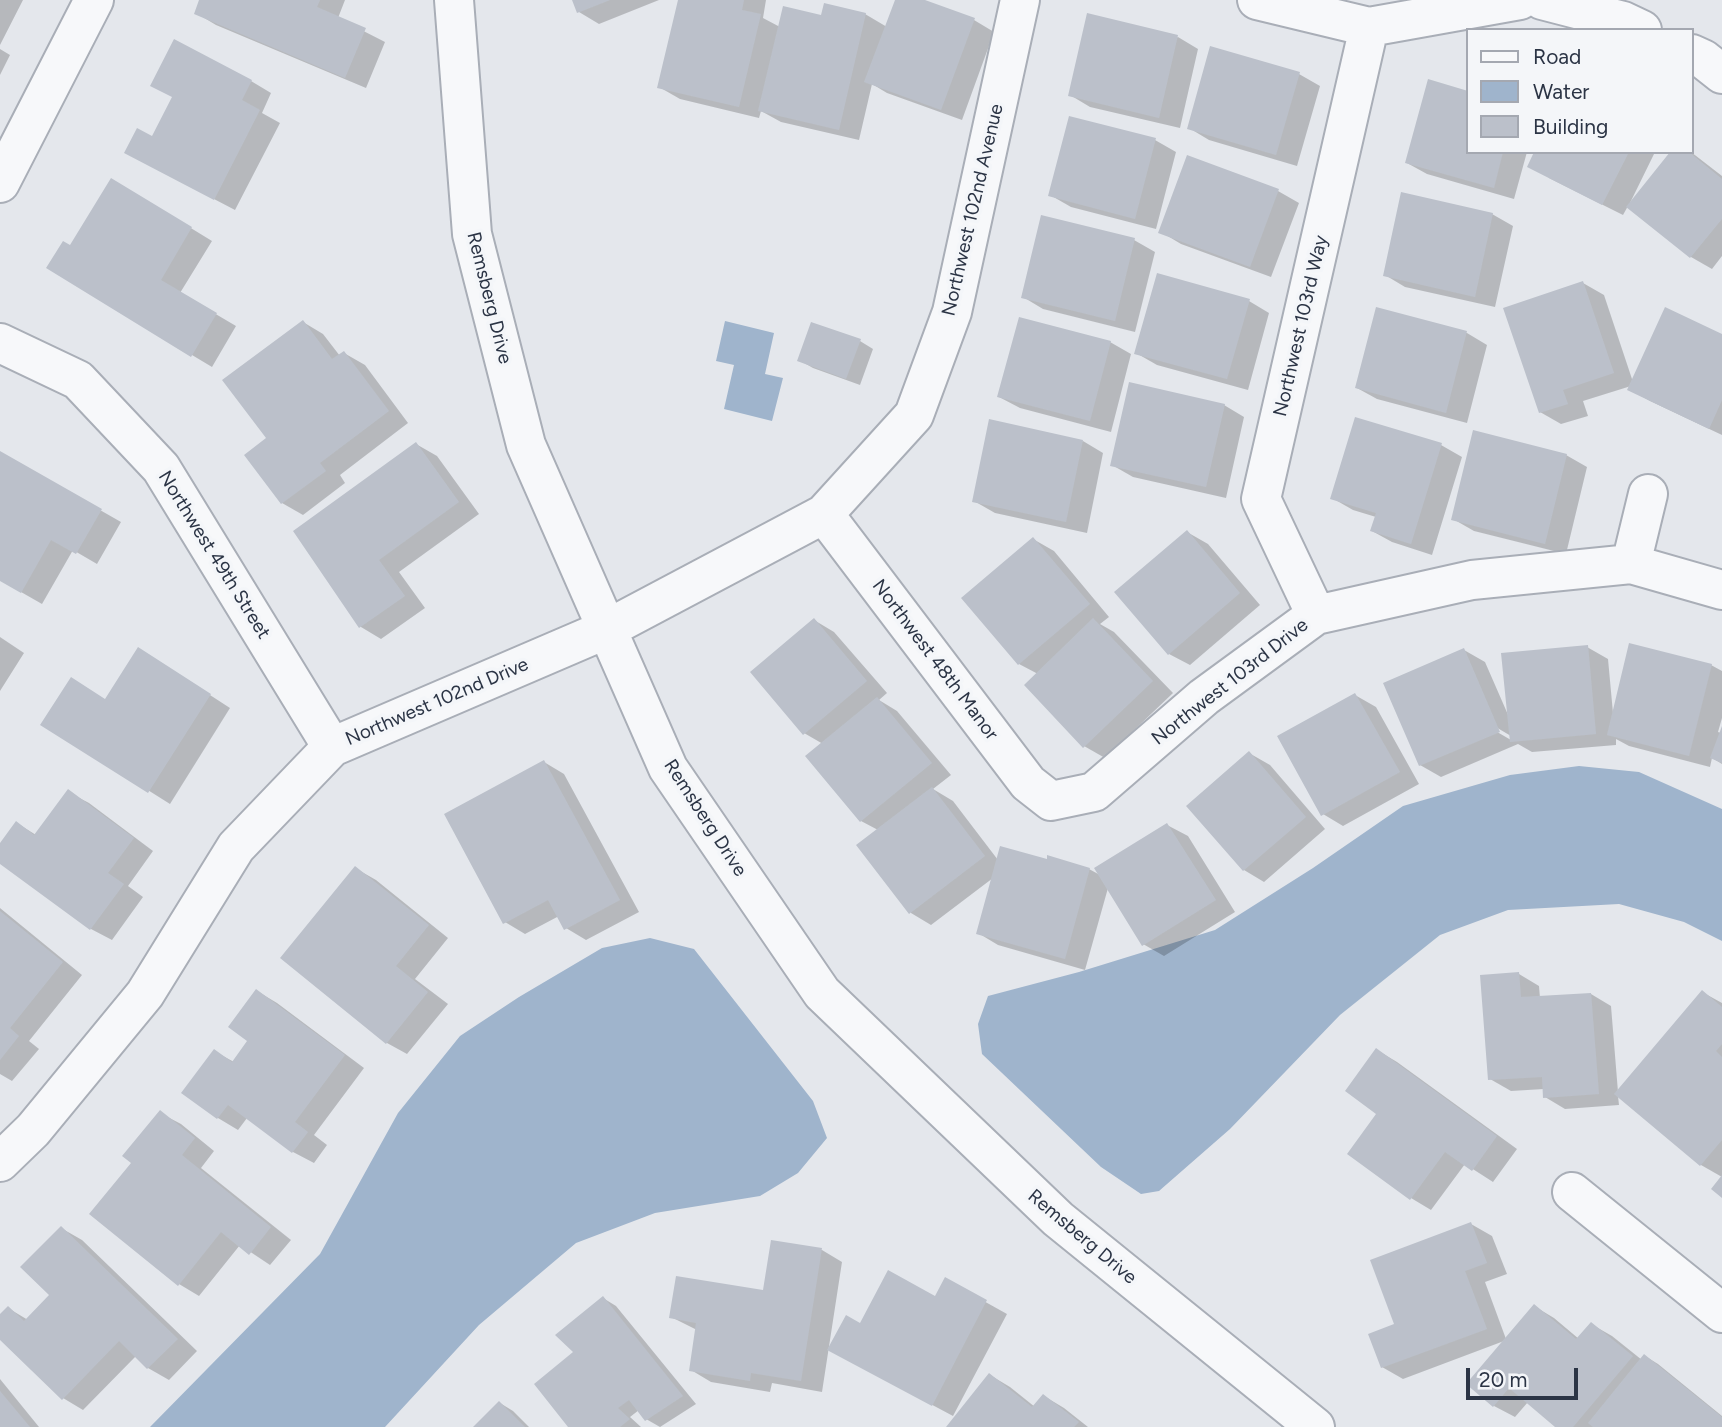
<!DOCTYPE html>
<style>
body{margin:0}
#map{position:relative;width:1722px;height:1427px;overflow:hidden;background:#e4e7ec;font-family:Figtree,sans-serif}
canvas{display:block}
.legend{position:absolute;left:1466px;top:28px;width:228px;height:126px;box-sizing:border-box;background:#f4f6f9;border:2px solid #a4a8b1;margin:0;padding:9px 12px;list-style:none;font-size:21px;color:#2b3445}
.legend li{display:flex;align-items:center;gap:14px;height:35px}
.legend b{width:35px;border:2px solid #a4a8b1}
.scale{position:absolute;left:1466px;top:1368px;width:112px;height:32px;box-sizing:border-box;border:4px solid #2b3445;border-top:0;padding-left:9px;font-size:21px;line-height:24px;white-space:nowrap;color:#2b3445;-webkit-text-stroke:5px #f4f6f9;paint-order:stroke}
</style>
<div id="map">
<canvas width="1722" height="1427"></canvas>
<ul class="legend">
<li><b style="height:9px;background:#f7f8fa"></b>Road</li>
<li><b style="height:19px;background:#9fb4cc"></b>Water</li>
<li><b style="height:19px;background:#bbc0ca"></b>Building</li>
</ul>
<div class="scale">20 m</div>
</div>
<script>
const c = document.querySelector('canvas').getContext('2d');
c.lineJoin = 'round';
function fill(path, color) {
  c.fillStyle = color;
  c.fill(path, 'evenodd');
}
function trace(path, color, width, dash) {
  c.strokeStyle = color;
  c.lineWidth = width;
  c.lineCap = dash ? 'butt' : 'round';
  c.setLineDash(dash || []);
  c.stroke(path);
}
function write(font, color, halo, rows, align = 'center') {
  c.font = font + ' Figtree,sans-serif';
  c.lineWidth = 7;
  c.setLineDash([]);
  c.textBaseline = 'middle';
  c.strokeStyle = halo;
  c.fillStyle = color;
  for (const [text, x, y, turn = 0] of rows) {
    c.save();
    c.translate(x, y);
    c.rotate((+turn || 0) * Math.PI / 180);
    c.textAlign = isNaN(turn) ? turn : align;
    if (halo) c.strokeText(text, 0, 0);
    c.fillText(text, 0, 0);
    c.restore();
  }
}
fill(new Path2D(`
 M725 321 774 333 765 374 783 378 772 421 724 409 734 365 716 361Z
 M1579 766 1639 772 1722 809V941L1684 922 1619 904 1508 910 1440 935 1340 1015 1230 1129 1159 1191 1141 1194 1101 1167 982 1054 978 1024 988 996 1079 972 1215 930 1313 868 1403 806 1510 775Z
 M650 938 694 949 813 1101 827 1138 798 1173 760 1196 655 1213 576 1243 479 1325 385 1427H150L320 1254 398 1113 460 1036 519 997 602 948Z`), '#9fb4cc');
fill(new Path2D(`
 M0 0H23L0 45Z
 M201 0H345L338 18 385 42 366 88 216 25 196 13Z
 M574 0H659L599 24 579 12Z
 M680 0H766L763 18 780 27 823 17 865 14 887 27 896 0H920L974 20 994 32 962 120 887 93 872 84 859 140 781 122 761 111 759 118 680 99 659 87Z
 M1178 37 1198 49 1180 128 1090 107 1070 95Z
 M0 49 10 55 0 75Z
 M1299 74 1320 86 1297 166 1209 140 1189 128Z
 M251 81 271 93 262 113 280 123 235 210 147 164 153 138Z
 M1429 82 1468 92V152H1527L1514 199 1427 174 1407 163Z
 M1155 140 1176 152 1156 229 1071 207 1050 195Z
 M1536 152H1655L1630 203 1672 152H1691L1722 176V256L1712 269 1691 257 1628 206 1623 215 1549 178Z
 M1278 191 1299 203 1271 277 1181 244 1161 232Z
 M132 192 212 241 180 293 236 326 212 367 192 355 71 248Z
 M1492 214 1513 226 1495 307 1405 287 1385 275Z
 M1134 240 1155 252 1135 332 1043 309 1023 297Z
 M1583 283 1604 295 1633 382 1722 336V435L1650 401 1629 389 1631 386 1583 401 1588 416 1561 424 1540 412Z
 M1249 301 1269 313 1248 390 1157 365 1136 353Z
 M1377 309 1467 333 1487 345 1467 423 1377 399 1357 388Z
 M303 322 323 334 340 356 344 353 365 365 408 423 340 475 345 483 303 515 282 503 246 455 268 438Z
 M860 341 873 349 860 385 813 368 799 360Z
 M1110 342 1131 354 1111 432 1020 408 999 397Z
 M1224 405 1244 417 1226 498 1133 477 1112 465Z
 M1083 441 1103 453 1087 533 995 513 974 501Z
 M416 444 437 456 479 514 399 572 425 608 381 639 361 627 296 531Z
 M1441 445 1462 457 1432 555 1392 542 1372 531 1376 517 1353 510 1332 498Z
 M0 453 121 522 97 564 73 550 42 604 0 580Z
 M1566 455 1587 467 1566 554 1474 531 1453 519Z
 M1187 532 1208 544 1260 605 1190 665 1169 654Z
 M1033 539 1054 551 1109 617 1100 624 1114 632 1173 693 1105 758 1084 746 1038 674 1019 664Z
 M814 620 834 632 887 693 879 700 897 711 951 775 933 789 953 801 998 860 1048 861 1089 869 1100 875 1167 825 1188 836 1235 912 1164 956 1143 944 1108 888 1085 970 998 945 978 933 993 878 931 925 911 913 878 830 861 821 823 744 804 733Z
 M0 637 24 653 0 691Z
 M1587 647 1608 659 1613 713 1711 665 1722 671V718L1718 732 1721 733 1722 730V764L1712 758 1710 767 1629 746 1616 739V745L1532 752 1518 744 1441 777 1420 765 1464 650 1485 662 1509 717ZM1494 726 1511 736V740L1492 729Z
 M159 662 230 708 170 804 43 724 106 700Z
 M1355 695 1376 707 1419 784 1343 826 1323 814Z
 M1249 753 1270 765 1325 829 1264 882 1244 870Z
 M544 762 564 774 639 912 586 940 566 928 559 916 525 934 505 922Z
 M68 792 89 803 153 851 128 886 143 897 112 940 91 929 0 862V846L17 823 36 835Z
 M355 868 376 880 448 938 415 979 448 1004 407 1054 387 1043Z
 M0 908 82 975 29 1041 39 1049 12 1081 0 1074Z
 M1519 974 1539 986 1540 998 1591 994 1611 1006 1618 1092 1702 992 1722 1003V1177L1701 1165 1618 1096 1619 1105 1565 1109 1545 1097 1544 1089 1511 1091 1490 1079Z
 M257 991 277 1003 364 1068 314 1135 327 1145 314 1163 293 1152 247 1118 238 1130 218 1118 214 1051 234 1062 250 1041Z
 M1377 1050 1397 1062 1517 1149 1493 1182 1465 1164 1431 1210 1411 1198 1379 1114Z
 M160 1113 181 1124 214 1151 201 1168 291 1240 270 1265 240 1245 199 1296 179 1284Z
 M1471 1224 1492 1236 1507 1274 1485 1282 1506 1339 1534 1306 1554 1318 1579 1339 1591 1324 1612 1336 1642 1360 1645 1356 1658 1364 1722 1416V1427H1558L1528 1402 1515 1417 1494 1406 1504 1341 1403 1379 1382 1367 1396 1325Z
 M61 1228 82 1240 197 1351 169 1380 148 1368 136 1356 83 1410 63 1398 0 1337V1316L8 1308 28 1320 52 1295Z
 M772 1242 822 1250 842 1262 822 1392 772 1383 770 1392 711 1382 691 1370 697 1330 671 1317 764 1292Z
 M946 1280 1007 1314 953 1416 850 1361 861 1325 936 1298Z
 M603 1298 616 1306 696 1404 660 1427 646 1419 639 1410 630 1417 641 1427H570L575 1352Z
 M990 1375 1010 1387 1035 1407 1044 1396 1064 1408 1088 1427H948Z
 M0 1379 39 1427H0Z
 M500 1403 513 1411 529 1427H476Z`), '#0003');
fill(new Path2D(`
 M199 0H320L317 7 366 28 345 78 194 14Z
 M572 0H610L577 13Z
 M678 0H744L742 10 761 14 739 107 657 88Z
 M895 0H925L975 18 941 110 864 82Z
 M824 3 866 13 839 130 758 111 783 6 821 15Z
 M1087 13 1178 35 1159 118 1068 96Z
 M174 39 252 80 242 100 260 110 214 200 124 153 137 128 152 136 172 97 150 86Z
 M1210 46 1300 72 1276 155 1187 129Z
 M1428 79 1468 91V152H1503L1494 188 1405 163Z
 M1069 116 1156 138 1135 219 1048 196Z
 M1534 152H1629L1602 205 1527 167Z
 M1670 152H1689L1722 179V219L1690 258 1626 207Z
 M1187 155 1279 189 1250 267 1158 233Z
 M111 178 192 227 161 280 217 313 191 357 46 268 63 241 70 245Z
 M1401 192 1493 213 1475 297 1383 276Z
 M1041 215 1135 238 1115 321 1021 298Z
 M1157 273 1250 299 1227 379 1134 354Z
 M1583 281 1614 373 1563 390 1568 404 1539 413 1503 308Z
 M1376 307 1467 331 1446 413 1355 388Z
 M1665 307 1722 334V400L1709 429 1627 390Z
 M1019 317 1111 341 1090 421 997 397Z
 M303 320 332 359 344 351 389 411 320 463 326 471 281 504 244 455 266 438 222 380Z
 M811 322 861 339 846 379 797 361Z
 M1129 382 1225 404 1206 487 1110 466Z
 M1355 417 1442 443 1411 544 1370 531 1376 513 1330 499Z
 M989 419 1083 440 1066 522 972 502Z
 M1473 430 1567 454 1545 544 1451 520Z
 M416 442 459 502 379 560 405 596 359 628 293 531Z
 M0 451 102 509 76 554 51 540 21 593 0 581Z
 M1187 530 1240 593 1168 655 1114 592Z
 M1033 537 1090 604 1018 665 961 598Z
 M814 618 867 681 803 735 750 672Z
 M1093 618 1153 681 1083 748 1024 685Z
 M1629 643 1712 664 1689 756 1607 735Z
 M1588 645 1596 734 1510 742 1501 653Z
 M138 647 211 694 148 793 40 725 71 677 105 699Z
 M1464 648 1500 732 1419 766 1383 683Z
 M1355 693 1400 772 1321 816 1277 736Z
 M877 697 932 763 860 822 805 756Z
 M1722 726V763L1710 758Z
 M1249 751 1306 817 1243 871 1186 806Z
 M544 760 620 900 564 930 548 900 503 924 444 814Z
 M932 787 985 856 909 914 856 845Z
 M68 789 134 838 108 873 124 884 90 930 0 864V843L16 821 34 835Z
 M1167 823 1216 900 1142 946 1094 868Z
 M1000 846 1047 859V855L1090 868 1065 959 976 934Z
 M355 866 429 925 396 966 428 992 386 1044 280 958Z
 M0 911 63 962 10 1028 19 1036 0 1060Z
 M1519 972 1521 997 1591 993 1599 1094 1543 1098 1542 1077 1488 1080 1480 975Z
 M256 989 345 1055 295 1122 308 1132 292 1153 228 1105 217 1119 181 1093 214 1049 232 1062 247 1041 228 1027Z
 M1702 990 1722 1007V1044L1716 1051 1722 1057V1140L1700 1166 1614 1094Z
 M1376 1048 1497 1136 1472 1171 1445 1152 1410 1200 1347 1154 1376 1114 1345 1091Z
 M160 1110 195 1138 182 1155 271 1227 249 1255 221 1232 178 1286 89 1214 131 1163 122 1156Z
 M1722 1175V1198L1711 1189Z
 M1471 1222 1487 1263 1465 1271 1487 1329 1381 1368 1368 1334 1394 1324 1370 1260Z
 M61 1226 178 1339 147 1369 119 1341 62 1400 0 1340V1314L8 1306 24 1321 49 1295 20 1267Z
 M771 1240 822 1248 801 1381 751 1373 750 1381 689 1371 696 1323 669 1318 676 1276 763 1290Z
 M888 1270 935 1296 945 1277 987 1300 932 1406 827 1350 846 1315 860 1323Z
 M603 1296 683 1396 645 1421 629 1400 618 1408 630 1419 620 1427H568L534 1384 573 1352 555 1335Z
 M1534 1304 1576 1339 1591 1322 1633 1356 1573 1427H1555L1509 1388 1493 1407 1466 1384Z
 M1644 1354 1722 1417V1427H1593L1588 1423Z
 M989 1373 1032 1407 1043 1394 1079 1422 1074 1427H946Z
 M0 1391 30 1427H0Z
 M499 1401 525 1427H473Z`), '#bbc0ca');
const minor = new Path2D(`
 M454 0 472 234 526 445 668 768 822 993 1058 1219 1315 1427
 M1257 0 1369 27 1520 0
 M1542 0 1623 21 1642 30
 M1692 54 1703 59 1722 74
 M0 183 94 0
 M0 343 78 380 161 468 332 747
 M824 514 1028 783 1051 801 1094 792 1204 697 1316 615 1472 580 1631 564 1722 590
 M1631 564 1648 494
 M1316 615 1261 499 1369 27
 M0 1162 33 1130 145 994 236 847 332 747 607 629 824 514 914 415 952 312 1020 0
 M1572 1192 1722 1313`);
trace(minor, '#a9aeb7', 42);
trace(minor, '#f7f8fa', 38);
write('19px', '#2b3445', '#f4f6f9', [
 ["Northwest 102nd Avenue",973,210,-77],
 ["Remsberg Drive",489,298,76],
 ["Northwest 103rd Way",1301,326,-77],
 ["Northwest 49th Street",214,555,58],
 ["Northwest 48th Manor",935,660,53],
 ["Northwest 103rd Drive",1230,682,-38],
 ["Northwest 102nd Drive",437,702,-23],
 ["Remsberg Drive",705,818,57],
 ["Remsberg Drive",1082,1237,40]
]);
</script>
